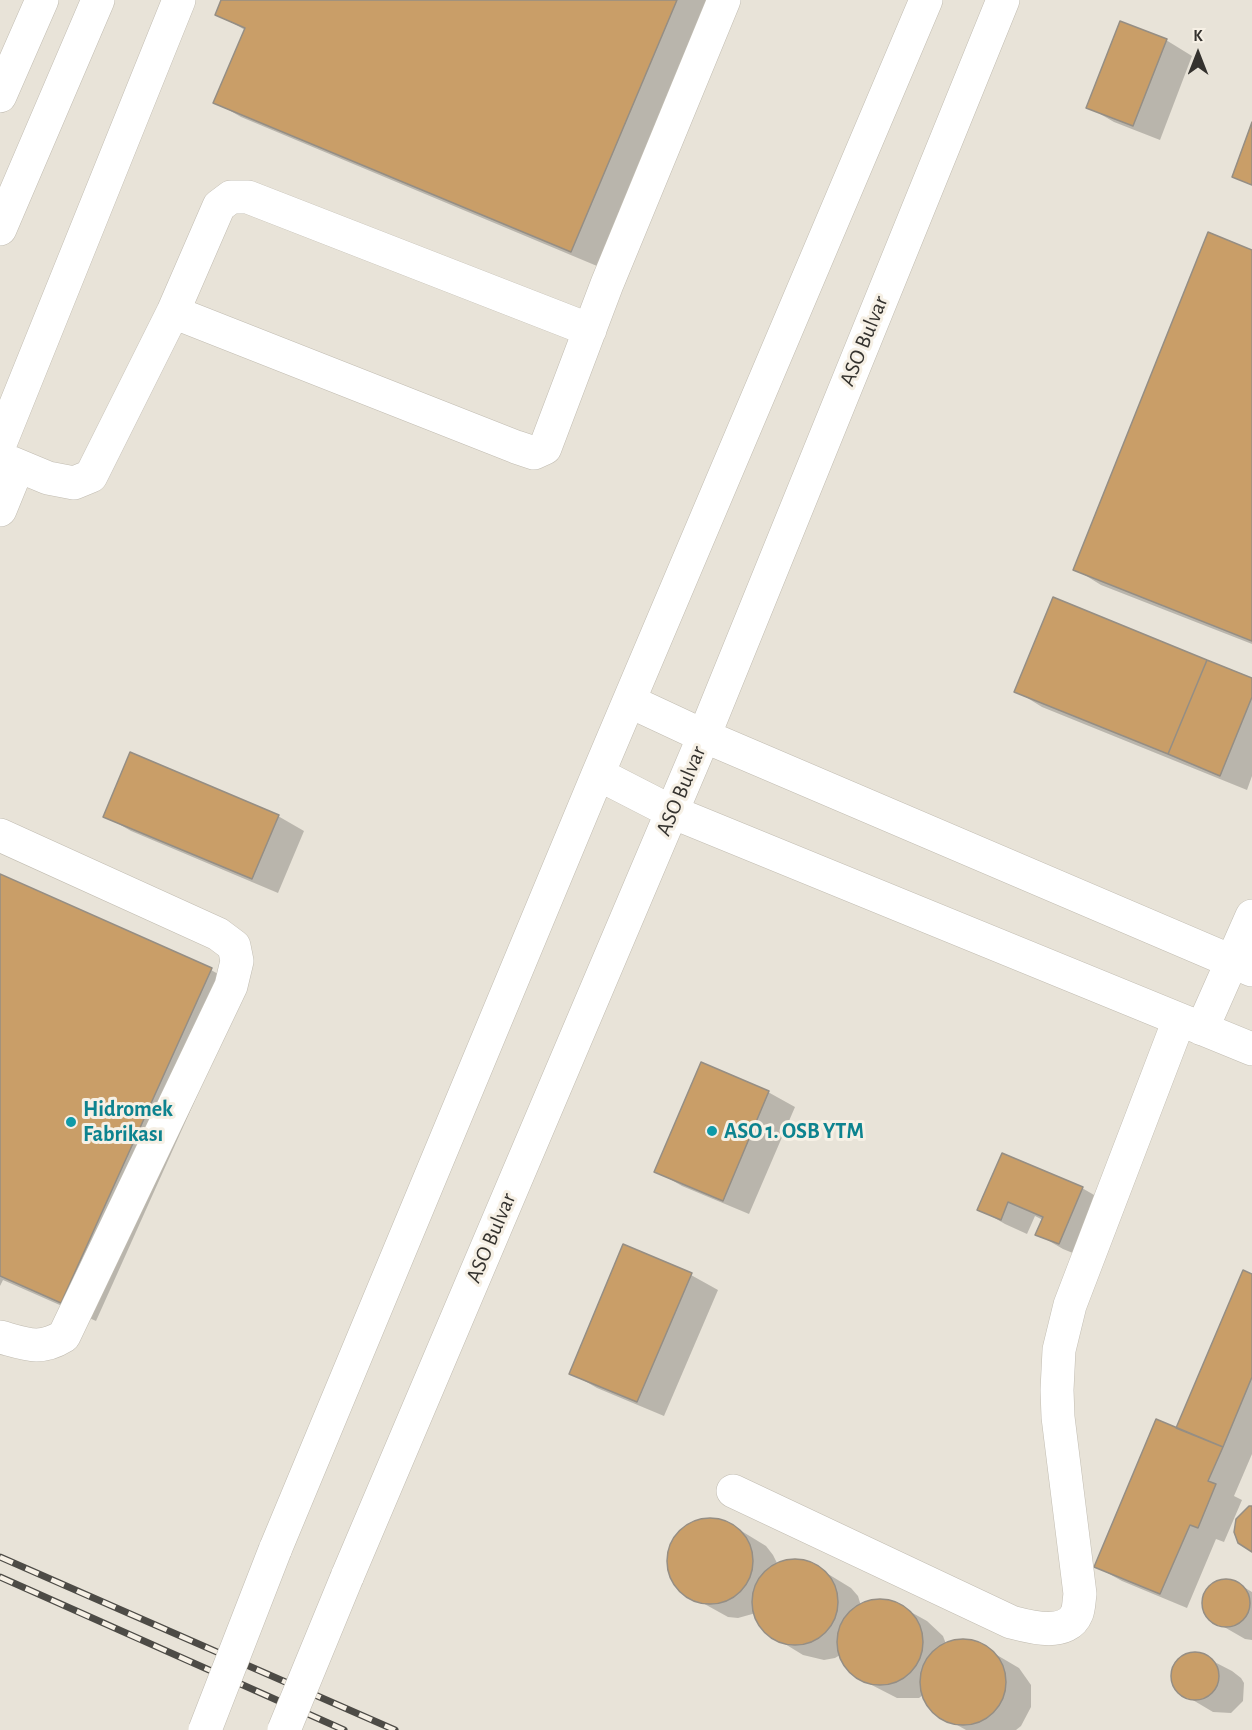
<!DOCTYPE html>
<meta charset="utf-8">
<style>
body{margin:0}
#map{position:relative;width:1252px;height:1730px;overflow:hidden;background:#e8e3d8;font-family:"Alegreya Sans",sans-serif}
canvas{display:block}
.north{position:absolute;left:1168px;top:24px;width:60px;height:60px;-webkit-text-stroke:4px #f6f0e5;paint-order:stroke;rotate:0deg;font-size:16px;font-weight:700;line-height:24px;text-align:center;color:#34322e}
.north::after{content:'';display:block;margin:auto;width:21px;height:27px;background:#34322e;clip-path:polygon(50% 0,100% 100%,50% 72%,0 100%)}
</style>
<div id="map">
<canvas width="1252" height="1730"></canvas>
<div class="north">K</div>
</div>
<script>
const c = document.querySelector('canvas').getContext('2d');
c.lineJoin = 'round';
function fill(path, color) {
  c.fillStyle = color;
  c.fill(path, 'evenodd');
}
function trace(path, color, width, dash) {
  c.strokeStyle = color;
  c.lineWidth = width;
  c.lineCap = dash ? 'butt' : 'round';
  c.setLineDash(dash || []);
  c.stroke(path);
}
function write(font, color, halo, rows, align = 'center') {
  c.font = font + ' "Alegreya Sans",sans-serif';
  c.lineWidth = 6;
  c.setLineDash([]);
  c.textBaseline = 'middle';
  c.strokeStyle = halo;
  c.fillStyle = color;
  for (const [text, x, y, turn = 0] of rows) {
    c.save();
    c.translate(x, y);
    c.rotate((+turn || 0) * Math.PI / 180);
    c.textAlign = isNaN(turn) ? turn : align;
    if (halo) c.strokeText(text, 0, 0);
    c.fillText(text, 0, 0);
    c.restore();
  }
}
fill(new Path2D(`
 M223 0H709L597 266 241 117 215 102 245 30 217 14Z
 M1166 40 1192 56 1160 140 1114 122 1088 107Z
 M1252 251V644L1101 585 1075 569Z
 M1252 679V776L1247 790 1042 707 1016 691Z
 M105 816H278L304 831 278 893 131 831Z
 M0 876 211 970 245 989 96 1321 3 1280 0 1286Z
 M768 1092 795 1107 749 1214 682 1186 656 1171Z
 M1003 1155 1082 1188 1108 1203 1085 1258 1063 1249 1037 1234 1043 1220 1035 1216 1027 1234 1005 1224 979 1209Z
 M624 1246 691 1275 718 1290 664 1416 597 1388 571 1373Z
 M1252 1276V1454L1234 1496 1242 1500 1224 1542 1216 1539 1187 1608 1122 1581 1095 1566 1177 1430Z
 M720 1520 730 1524 766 1546 773 1555 778 1565 794 1560 815 1566 851 1588 858 1596 861 1606 868 1602 878 1600 900 1606 927 1621 943 1636 946 1644 951 1642 973 1641 1019 1668 1031 1685V1707L1021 1726 1016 1730H966L934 1712 923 1695 919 1698H897L860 1679 851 1673 840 1655 835 1658 824 1660 803 1655 767 1633 760 1624 756 1613 738 1618 728 1617 681 1591 674 1583 668 1562 669 1552 679 1532 698 1521Z
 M1218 1582H1235L1252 1592V1640L1245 1639 1212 1620 1206 1611 1204 1605 1206 1593Z
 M1199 1654 1232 1671 1241 1678 1244 1683 1243 1701 1231 1713 1213 1712 1181 1693 1174 1684 1175 1667 1182 1658Z`), '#0003');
const building = new Path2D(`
 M221 0H677L571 252 213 103 245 28 215 15Z
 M1120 21 1167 39 1133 126 1086 108Z
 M1252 122V185L1232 177Z
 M1208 232 1252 250V641L1073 570Z
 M1053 597 1207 660 1168 754 1014 692Z
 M1207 660 1252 678V697L1220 776 1168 754Z
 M130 752 279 815 252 879 103 817Z
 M0 874 212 968 61 1303 0 1276Z
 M701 1062 769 1091 723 1201 654 1172Z
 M1002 1153 1083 1187 1059 1244 1035 1235 1043 1217 1008 1202 1001 1220 977 1210Z
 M623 1244 692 1273 637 1402 569 1374Z
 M1243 1270 1252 1274V1377L1223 1447 1176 1428Z
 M1156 1419 1223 1447 1208 1481 1216 1484 1198 1528 1190 1525 1160 1594 1094 1567Z
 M1249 1506H1252V1552L1238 1543 1234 1532 1236 1519Z
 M667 1561a43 43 0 1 1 86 0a43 43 0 1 1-86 0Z
 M752 1602a43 43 0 1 1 86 0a43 43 0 1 1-86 0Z
 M1202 1603a24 24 0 1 1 48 0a24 24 0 1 1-48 0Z
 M837 1642a43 43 0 1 1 86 0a43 43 0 1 1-86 0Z
 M920 1682a43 43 0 1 1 86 0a43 43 0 1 1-86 0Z
 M1171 1676a24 24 0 1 1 48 0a24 24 0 1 1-48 0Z`);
fill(building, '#c99e68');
trace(building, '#958e84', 1.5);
const minor = new Path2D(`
 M0 96 42 0
 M0 229 98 0
 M173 312 516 447 534 453 545 448 607 284 724 0
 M0 444 179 0
 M0 458 48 478 74 483 91 476 173 312 219 206 231 197H248L590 330
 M0 510 18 466
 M629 701 704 736 1252 970
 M598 774 672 812 1252 1049
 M0 835 218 934 234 946 237 961 231 986 64 1336C40 1351 26 1344 0 1337
 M1202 1029 1252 916
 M733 1491 1011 1622C1030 1627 1067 1638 1077 1613 1079 1608 1079 1600 1080 1594L1058 1417 1057 1390 1059 1350 1070 1305 1179 1020
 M275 1550 598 774 926 0
 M347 1577 704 736 1003 0`);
trace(minor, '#c1bcb1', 34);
trace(minor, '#fff', 33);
const rail = new Path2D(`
 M0 1557 395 1730
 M0 1577 344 1730`);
trace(rail, '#4d4b46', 7);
trace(rail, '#f6f0e5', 4.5, [14]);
const minorBridge = new Path2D(`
 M205 1730 275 1550
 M284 1730 347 1577`);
trace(minorBridge, '#c1bcb1', 34, []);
trace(minorBridge, '#fff', 33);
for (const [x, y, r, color] of [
 [71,1122,6,"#0f9aa8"],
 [712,1131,6,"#0f9aa8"]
]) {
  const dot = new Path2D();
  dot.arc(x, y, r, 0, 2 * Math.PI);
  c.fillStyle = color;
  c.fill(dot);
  trace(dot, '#f6f0e5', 2);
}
write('22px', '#34322e', '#f6f0e5', [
 ["ASO Bulvar",864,341,-68],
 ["ASO Bulvar",681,791,-67],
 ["ASO Bulvar",491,1238,-67]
]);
write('bold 22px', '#0d838f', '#f6f0e5', [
 ["Hidromek",83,1109],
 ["Fabrikası",83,1134],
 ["ASO 1. OSB YTM",724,1131]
], 'left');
</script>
